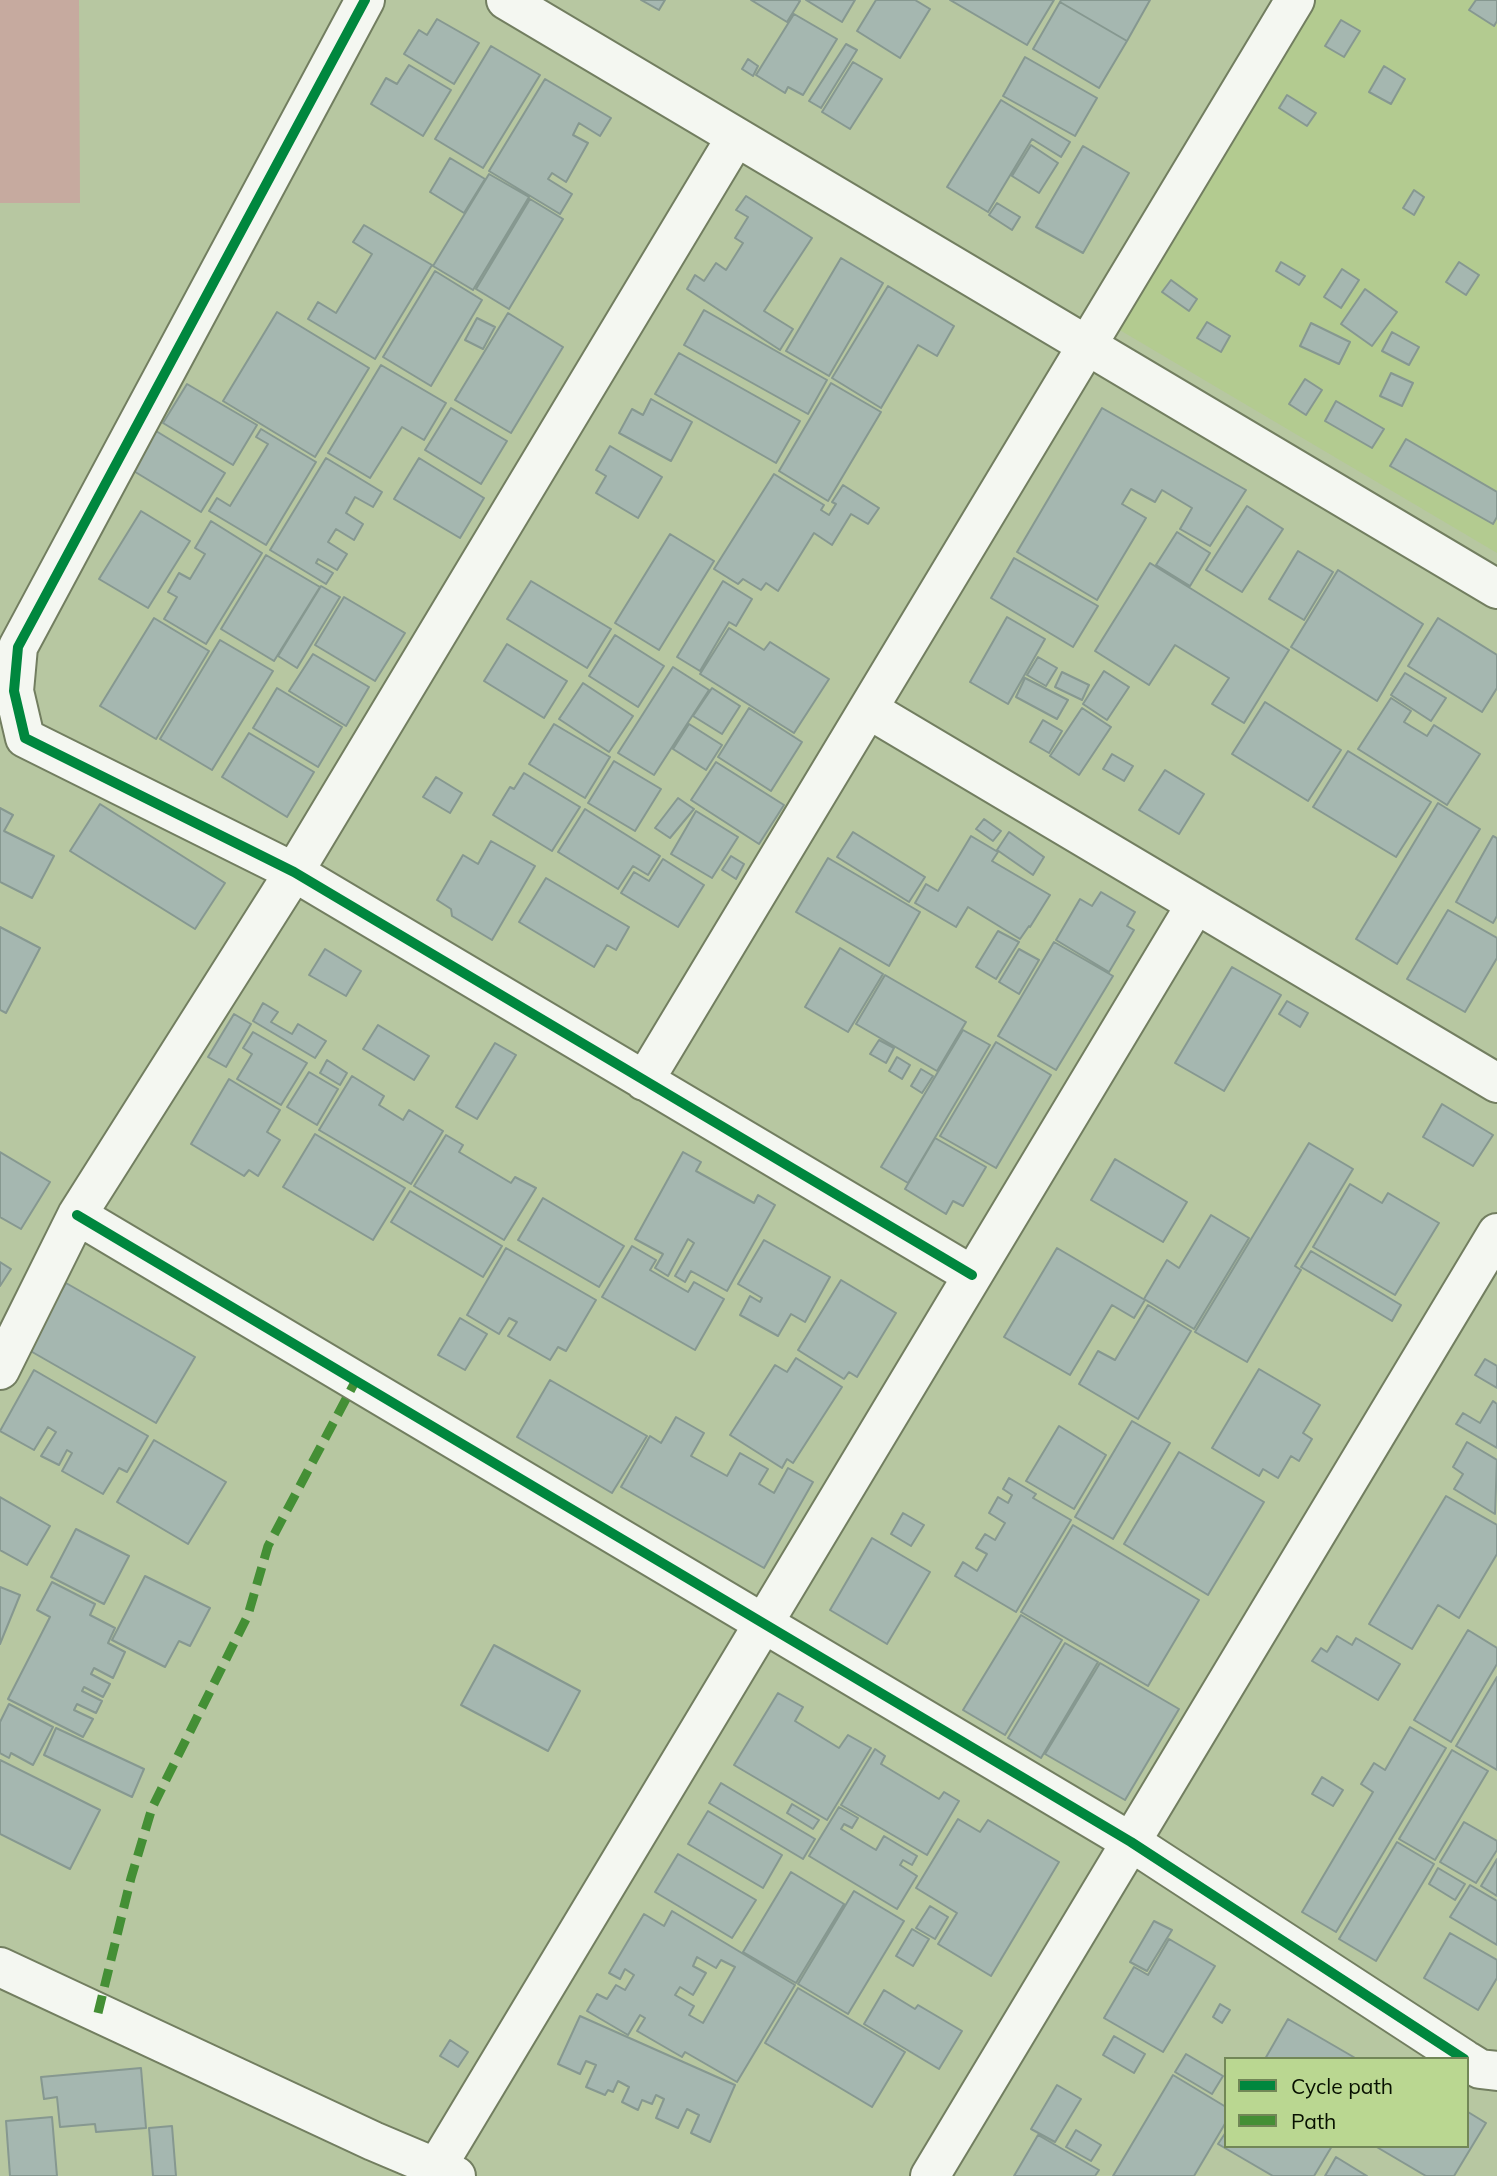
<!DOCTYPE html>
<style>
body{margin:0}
#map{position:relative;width:1497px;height:2176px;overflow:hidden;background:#b7c7a1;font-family:Mulish,sans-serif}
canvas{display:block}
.legend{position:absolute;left:1224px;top:2057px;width:245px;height:91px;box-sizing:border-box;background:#bad791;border:2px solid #728757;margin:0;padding:9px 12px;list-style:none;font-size:21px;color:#071000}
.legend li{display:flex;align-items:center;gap:14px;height:35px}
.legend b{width:35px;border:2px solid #728757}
</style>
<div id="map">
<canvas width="1497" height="2176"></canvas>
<ul class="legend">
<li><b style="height:9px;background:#00873e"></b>Cycle path</li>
<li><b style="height:9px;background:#448f35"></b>Path</li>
</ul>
</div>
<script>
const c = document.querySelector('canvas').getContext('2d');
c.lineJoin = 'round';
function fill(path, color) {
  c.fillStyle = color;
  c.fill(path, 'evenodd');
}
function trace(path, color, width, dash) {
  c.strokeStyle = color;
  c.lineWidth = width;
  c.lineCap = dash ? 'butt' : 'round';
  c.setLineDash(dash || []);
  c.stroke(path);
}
fill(new Path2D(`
 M1315 0H1497V553L1118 329Z`), '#b3cb90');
fill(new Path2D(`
 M0 0H79L80 203H0Z`), '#c6aa9f');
const building = new Path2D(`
 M641 0H665L659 10Z
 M751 0H798L800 1 787 22Z
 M806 0H855L842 22Z
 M876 0H915L930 9 900 58 857 31Z
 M950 0H1054L1027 45Z
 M1061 0H1150L1127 41 1060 2Z
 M1476 0H1497V21L1494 26 1469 10Z
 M1060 2 1127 41 1099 88 1033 49Z
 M794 14 837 39 803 95 788 87 785 93 756 75Z
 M437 19 479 43 454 84 404 54 419 30 427 35Z
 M1341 20 1360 31 1344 57 1325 46Z
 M846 44 857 50 821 108 809 101Z
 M491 46 540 75 483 168 435 139Z
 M1025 57 1097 98 1075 136 1003 96Z
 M748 59 758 66 753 76 742 69Z
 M853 62 882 79 850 129 822 112Z
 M409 65 451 90 423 136 371 104 386 78 397 84Z
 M1384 66 1405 79 1391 104 1369 92Z
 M545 79 611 118 600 136 579 123 573 135 588 143 566 182 552 173 548 179 572 194 560 214 489 171Z
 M1287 95 1316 113 1307 126 1279 108Z
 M1001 100 1070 142 1061 157 1032 139 988 212 947 187Z
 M1031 145 1058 163 1039 193 1012 176Z
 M1083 146 1129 173 1083 253 1036 227Z
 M450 158 485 179 464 213 430 192Z
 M489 174 529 197 473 290 433 266Z
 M1414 190 1424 197 1414 215 1403 208Z
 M746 196 812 238 764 311 793 329 780 350 687 289 695 275 704 281 716 263 726 270 743 243 735 238 748 217 736 210Z
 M530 199 563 219 509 309 476 289Z
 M997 203 1020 217 1012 230 989 215Z
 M364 225 432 265 375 359 308 319 318 302 336 313 372 254 353 242Z
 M841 258 883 283 829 376 786 351Z
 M1281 262 1305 276 1299 285 1276 271Z
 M1459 262 1479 275 1466 295 1446 282Z
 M1342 269 1359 280 1341 308 1324 297Z
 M435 271 482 300 431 386 383 357Z
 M1171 280 1197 299 1189 311 1162 292Z
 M888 286 954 326 937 356 918 345 881 408 832 378Z
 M1365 289 1397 312 1372 346 1341 324Z
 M704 310 827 380 808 414 684 345Z
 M277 312 369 368 315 457 223 401Z
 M508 313 563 347 511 433 455 400Z
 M477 318 495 327 483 349 465 340Z
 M1207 322 1230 336 1221 352 1197 338Z
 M1311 323 1350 342 1339 364 1300 346Z
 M1392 332 1419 347 1409 365 1382 351Z
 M679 353 800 421 776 463 655 394Z
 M381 365 446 403 424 440 402 427 370 478 328 453Z
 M1391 373 1413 383 1402 406 1380 396Z
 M1305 379 1322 390 1306 415 1289 404Z
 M831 383 881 412 828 501 779 471Z
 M187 384 257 425 233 465 163 423Z
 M651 399 692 422 671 461 619 433 632 409 643 415Z
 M1336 401 1384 429 1372 448 1325 421Z
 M451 408 507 441 481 484 425 450Z
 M1102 408 1246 490 1210 546 1180 529 1192 508 1162 490 1155 502 1131 489 1122 504 1146 518 1097 600 1017 552Z
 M261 429 316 462 266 545 209 511 217 498 230 506 268 444 256 437Z
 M156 431 225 473 201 512 132 470Z
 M1406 439 1497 492V517L1493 524 1390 466Z
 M610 446 662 477 638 518 596 493 606 476 596 470Z
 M326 458 382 492 373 507 355 497 346 513 363 524 354 540 336 529 328 542 347 554 337 570 318 559 316 563 333 573 326 584 270 550Z
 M419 458 484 498 460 538 394 499Z
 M774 474 824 505 821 510 829 515 836 504 832 502 843 485 879 508 868 524 851 514 832 545 814 533 778 591 766 583 761 590 743 579 738 584 714 569Z
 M1247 506 1283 529 1242 592 1206 570Z
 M141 511 190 541 148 608 99 579Z
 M211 521 262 553 206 644 164 619 177 597 168 592 179 573 190 579 205 554 195 548Z
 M1177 532 1210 553 1190 586 1156 565Z
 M670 534 714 561 659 650 615 623Z
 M1298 551 1333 572 1304 620 1269 599Z
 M266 555 320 587 274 661 221 629Z
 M1014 558 1098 606 1073 647 991 598Z
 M1150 563 1289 650 1244 723 1212 704 1229 678 1175 645 1149 685 1095 651Z
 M1338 570 1423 624 1377 701 1291 647Z
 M531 581 611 629 587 668 507 619Z
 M723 581 752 599 736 626 729 622 700 671 677 657Z
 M321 586 340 597 297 668 278 656Z
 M344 597 405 633 375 681 315 645Z
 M1007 617 1045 639 1008 704 970 682Z
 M154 618 209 651 156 739 100 706Z
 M1438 618 1497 655V688L1482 712 1408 666Z
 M729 628 764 650 770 642 829 679 794 733 700 674Z
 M615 635 664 666 638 707 589 676Z
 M220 640 273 671 212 770 160 739Z
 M507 644 567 681 544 718 484 681Z
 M313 654 369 687 346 726 289 691Z
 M1038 657 1057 668 1046 686 1027 675Z
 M673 667 709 690 654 775 618 753Z
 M1104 671 1129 687 1107 720 1083 704Z
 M1062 672 1089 685 1082 700 1055 687Z
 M1405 673 1446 698 1431 721 1391 695Z
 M1025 678 1068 700 1057 719 1016 697Z
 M583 683 633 716 609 752 559 719Z
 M277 688 342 727 318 767 253 728Z
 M712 688 740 706 722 734 693 716Z
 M1391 698 1411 711 1404 722 1427 736 1434 725 1480 754 1447 805 1358 749Z
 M1265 702 1341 750 1308 801 1232 754Z
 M749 708 802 742 771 791 718 757Z
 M1082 708 1111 727 1079 775 1050 756Z
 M1043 720 1062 731 1049 753 1030 742Z
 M554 724 610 757 585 798 529 764Z
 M689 724 722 745 706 770 673 749Z
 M249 733 314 772 287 817 222 777Z
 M1348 751 1431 802 1396 857 1313 807Z
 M1112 754 1133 766 1124 781 1103 769Z
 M614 761 661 789 635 831 588 803Z
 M716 762 784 805 759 844 691 800Z
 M1165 770 1204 794 1179 834 1139 810Z
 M524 773 580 807 552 851 493 815 510 787 514 789Z
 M436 777 462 793 450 813 423 797Z
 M678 798 694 809 670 838 655 828Z
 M1438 803 1480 829 1397 964 1356 939Z
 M100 804 225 883 195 929 70 851Z
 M0 808 13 815 4 831 54 856 32 898 0 882Z
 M585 809 660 856 648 875 633 866 618 889 558 852Z
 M696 811 738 837 712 878 671 854Z
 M984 819 1001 831 993 841 976 829Z
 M853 832 925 877 909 902 837 857Z
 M1009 832 1044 857 1033 875 997 850Z
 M971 836 998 852 992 861 1050 895 1030 927 1029 926 1020 939 968 907 956 927 915 903 926 884 938 891Z
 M1493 836 1497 838V916L1493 923 1456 902Z
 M491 841 535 866 492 940 452 916 451 909 437 900 463 855 478 864Z
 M731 856 744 864 736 879 722 870Z
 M828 858 920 912 889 966 796 912Z
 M663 859 704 885 678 927 621 893 634 872 649 881Z
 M546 878 629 927 616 950 607 945 594 967 519 922Z
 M1101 892 1135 912 1127 926 1134 930 1109 972 1056 940 1080 899 1092 906Z
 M1448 910 1497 938V958L1465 1012 1407 979Z
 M0 927 40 948 6 1013 0 1010Z
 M998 931 1019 942 996 979 976 967Z
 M1054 942 1113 976 1056 1070 998 1036Z
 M840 948 883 974 848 1032 805 1007Z
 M325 949 361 971 346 996 309 975Z
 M1019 949 1039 960 1019 994 999 982Z
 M1232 967 1281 995 1224 1091 1175 1063Z
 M885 975 966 1022 937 1071 856 1024Z
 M1287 1001 1308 1013 1300 1027 1279 1014Z
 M263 1003 278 1012 271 1022 292 1034 298 1024 326 1041 315 1058 253 1021Z
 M234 1014 251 1024 226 1067 208 1057Z
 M378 1025 429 1056 414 1080 363 1049Z
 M963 1030 990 1045 908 1183 881 1167Z
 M253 1032 307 1063 281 1105 237 1079 252 1054 243 1048Z
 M879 1040 894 1048 886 1063 870 1054Z
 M996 1042 1051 1075 996 1168 940 1136Z
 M495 1043 516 1055 477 1119 456 1107Z
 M897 1057 910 1065 902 1079 889 1071Z
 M327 1060 347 1073 340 1085 320 1073Z
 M921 1069 933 1076 922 1093 911 1086Z
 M309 1072 338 1089 317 1125 287 1107Z
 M352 1076 384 1096 379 1105 403 1120 409 1110 443 1131 411 1184 319 1130Z
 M229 1079 280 1110 267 1132 280 1140 258 1176 249 1170 244 1176 191 1144Z
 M1442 1104 1493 1135 1473 1166 1423 1137Z
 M315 1134 405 1188 373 1240 283 1187Z
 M446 1135 463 1145 459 1152 511 1183 515 1177 536 1188 504 1240 414 1186Z
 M935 1138 986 1167 963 1206 953 1201 946 1214 905 1189Z
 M1309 1143 1353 1169 1295 1266 1301 1270 1247 1362 1195 1332Z
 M0 1152 50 1182 21 1229 0 1217Z
 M683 1152 701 1162 696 1171 754 1203 758 1195 775 1205 727 1291 691 1271 685 1282 675 1276 694 1243 688 1239 668 1276 655 1268 663 1254 635 1239Z
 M1115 1159 1187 1202 1163 1242 1091 1200Z
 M1350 1184 1382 1203 1388 1193 1439 1223 1395 1295 1313 1247Z
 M410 1191 502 1246 483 1277 391 1222Z
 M543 1198 624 1246 599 1287 518 1240Z
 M1211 1215 1249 1238 1194 1329 1144 1299 1167 1260 1179 1268Z
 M764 1240 830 1277 805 1322 791 1314 778 1336 740 1315 750 1296 760 1302 762 1298 738 1284Z
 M632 1246 656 1260 650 1270 688 1292 694 1282 724 1299 695 1350 602 1297Z
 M506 1248 596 1300 566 1351 558 1347 550 1360 508 1336 517 1322 509 1318 499 1334 467 1315Z
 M1057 1248 1145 1300 1134 1318 1112 1305 1070 1375 1004 1337Z
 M1311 1251 1401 1305 1392 1321 1301 1267Z
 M0 1262 11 1269 0 1286Z
 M841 1280 896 1313 857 1377 849 1372 844 1379 798 1350Z
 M66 1283 195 1357 156 1423 27 1349Z
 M1148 1305 1191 1331 1138 1419 1079 1384 1098 1351 1115 1360Z
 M460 1318 487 1334 465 1370 438 1355Z
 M796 1358 842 1387 793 1463 787 1459 782 1468 730 1435 775 1365 787 1372Z
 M1485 1359 1497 1366V1388L1475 1375Z
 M1259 1369 1320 1405 1303 1433 1312 1439 1299 1461 1291 1456 1278 1478 1263 1469 1259 1476 1212 1448Z
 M34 1370 148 1436 127 1472 119 1468 103 1494 62 1471 72 1453 67 1450 59 1465 41 1456 56 1432 48 1427 34 1450 0 1431Z
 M550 1380 647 1436 612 1493 517 1437Z
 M1493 1401 1497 1404V1448L1456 1424 1463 1413 1480 1423Z
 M676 1417 704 1433 691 1456 727 1476 740 1453 768 1469 759 1484 774 1493 788 1468 813 1482 764 1568 621 1487 650 1436 661 1443Z
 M1132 1421 1170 1443 1113 1539 1075 1517Z
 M1059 1426 1106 1455 1074 1509 1026 1481Z
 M154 1440 226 1482 188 1544 117 1502Z
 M1467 1442 1497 1460 1495 1514 1454 1489 1463 1474 1453 1467Z
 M1179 1452 1264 1502 1208 1595 1124 1544Z
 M1009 1478 1036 1494 1033 1498 1071 1520 1016 1612 955 1576 963 1562 977 1571 987 1554 976 1548 985 1534 995 1540 1005 1523 989 1513 998 1497 1008 1503 1012 1495 1003 1489Z
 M1446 1496 1497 1525V1554L1459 1618 1438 1605 1412 1649 1369 1624Z
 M0 1497 50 1526 27 1565 0 1550Z
 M903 1513 924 1525 911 1546 891 1534Z
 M1073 1525 1199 1600 1148 1686 1021 1612Z
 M76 1529 129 1556 104 1604 51 1577Z
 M872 1538 930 1572 887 1644 830 1610Z
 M145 1576 210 1608 190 1646 179 1641 165 1667 112 1640Z
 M52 1582 95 1604 90 1615 115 1628 108 1643 125 1652 113 1678 94 1668 91 1674 110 1684 103 1697 84 1687 82 1691 102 1701 96 1713 77 1704 74 1710 93 1719 83 1737 8 1699 50 1617 37 1610Z
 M0 1587 20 1595 0 1644Z
 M1021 1615 1062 1640 1005 1735 963 1710Z
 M1468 1630 1497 1648V1664L1451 1742 1414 1720Z
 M1337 1636 1352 1645 1356 1638 1400 1664 1378 1700 1312 1661 1321 1648 1327 1652Z
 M1065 1643 1098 1662 1041 1758 1008 1738Z
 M494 1645 580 1691 548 1751 461 1705Z
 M1100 1663 1179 1709 1125 1800 1045 1754Z
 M1497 1677V1770L1456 1746Z
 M778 1693 803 1707 795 1721 839 1748 848 1735 871 1748 827 1820 734 1765Z
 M9 1704 53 1727 33 1765 11 1753 9 1758 0 1753V1722Z
 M1410 1727 1446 1748 1336 1932 1302 1912 1373 1792 1361 1784 1374 1763 1385 1770Z
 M56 1728 144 1769 132 1797 44 1755Z
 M875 1749 885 1756 881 1764 939 1799 944 1792 959 1801 927 1855 841 1805Z
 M1452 1750 1488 1771 1435 1860 1399 1839Z
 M0 1760 100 1810 70 1869 0 1834Z
 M1322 1777 1343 1790 1333 1806 1312 1794Z
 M721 1783 815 1839 803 1859 709 1803Z
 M792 1804 819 1820 813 1829 787 1813Z
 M839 1807 858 1818 852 1828 844 1824 841 1829 876 1850 884 1836 917 1856 912 1865 903 1860 900 1865 917 1876 897 1909 809 1856Z
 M708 1811 782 1855 763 1888 688 1844Z
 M958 1819 980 1832 988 1820 1059 1862 991 1976 938 1944 957 1913 916 1888Z
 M1464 1822 1497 1841V1850L1476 1883 1440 1862Z
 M1397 1842 1434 1864 1376 1961 1339 1939Z
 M678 1854 756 1900 732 1938 655 1892Z
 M1497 1859V1896L1481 1886Z
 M1438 1868 1465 1884 1455 1900 1429 1884Z
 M791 1872 844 1904 796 1983 743 1952Z
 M1470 1885 1497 1901V1945L1450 1917Z
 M854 1891 904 1921 848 2014 798 1984Z
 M930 1906 948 1917 935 1939 916 1928Z
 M672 1911 795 1985 737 2082 685 2052 682 2057 637 2031 645 2018 640 2015 628 2035 587 2011 597 1994 607 1999 616 1985 625 1990 634 1975 625 1969 620 1979 609 1973 644 1914 664 1926ZM697 1957 716 1968 721 1960 735 1967 703 2023 689 2015 694 2006 675 1995 680 1987 693 1995 706 1973 693 1966Z
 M1154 1921 1172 1930 1147 1971 1130 1962Z
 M912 1929 929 1939 913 1966 896 1956Z
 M1450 1933 1497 1960V1978L1478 2010 1424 1978Z
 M1169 1939 1215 1966 1163 2052 1104 2018 1134 1967 1148 1975Z
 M798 1988 905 2052 872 2107 765 2043Z
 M884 1990 915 2009 918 2005 962 2031 939 2069 864 2024Z
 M1220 2004 1230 2010 1222 2023 1213 2017Z
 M580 2016 735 2085 710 2142 691 2133 699 2115 687 2109 678 2128 656 2118 664 2099 656 2095 652 2104 642 2100 638 2110 622 2102 629 2087 618 2081 613 2092 608 2090 605 2095 586 2087 596 2065 586 2061 580 2074 558 2064Z
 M1288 2019 1357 2059H1265Z
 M1114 2036 1145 2054 1134 2073 1103 2055Z
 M450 2040 468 2052 458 2067 440 2056Z
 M1186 2054 1223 2076 1212 2094 1175 2072Z
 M141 2068 146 2128 96 2132 95 2124 60 2127 57 2097 44 2099 41 2077Z
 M1173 2075 1226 2107V2122L1194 2176H1113Z
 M1057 2085 1081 2099 1055 2142 1031 2129Z
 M1468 2112 1486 2123 1454 2176H1426L1375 2146H1467Z
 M52 2117 57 2176H10L6 2121Z
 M172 2126 176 2176H153L149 2128Z
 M1076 2130 1101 2145 1091 2161 1066 2147Z
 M1226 2132V2146H1332L1314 2176H1273L1218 2144Z
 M1038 2135 1099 2170 1095 2176H1014Z
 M1336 2157 1367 2176H1325Z`);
fill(building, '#a5b7b0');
trace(building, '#869890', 2);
const street = new Path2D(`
 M365 0 18 647 14 691 25 738 294 872 972 1275
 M506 0 1497 589
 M868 709 1497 1083
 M644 1081 1295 0
 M77 1215 1131 1842 1464 2059
 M0 1370 77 1215 294 872 736 137
 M0 1967 373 2141 456 2176
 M1467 2061 1480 2069 1497 2071
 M436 2168 1196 904
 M930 2176 1497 1233`);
trace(street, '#727e60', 42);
trace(street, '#f4f7f1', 38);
trace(new Path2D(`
 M98 2013 131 1878 152 1808 248 1615 268 1546 355 1382`), '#448f35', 9, [18, 9]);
trace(new Path2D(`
 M365 0 18 647 14 691 25 738 294 872 972 1275
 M77 1215 1131 1842 1464 2059`), '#00873e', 10);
</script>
